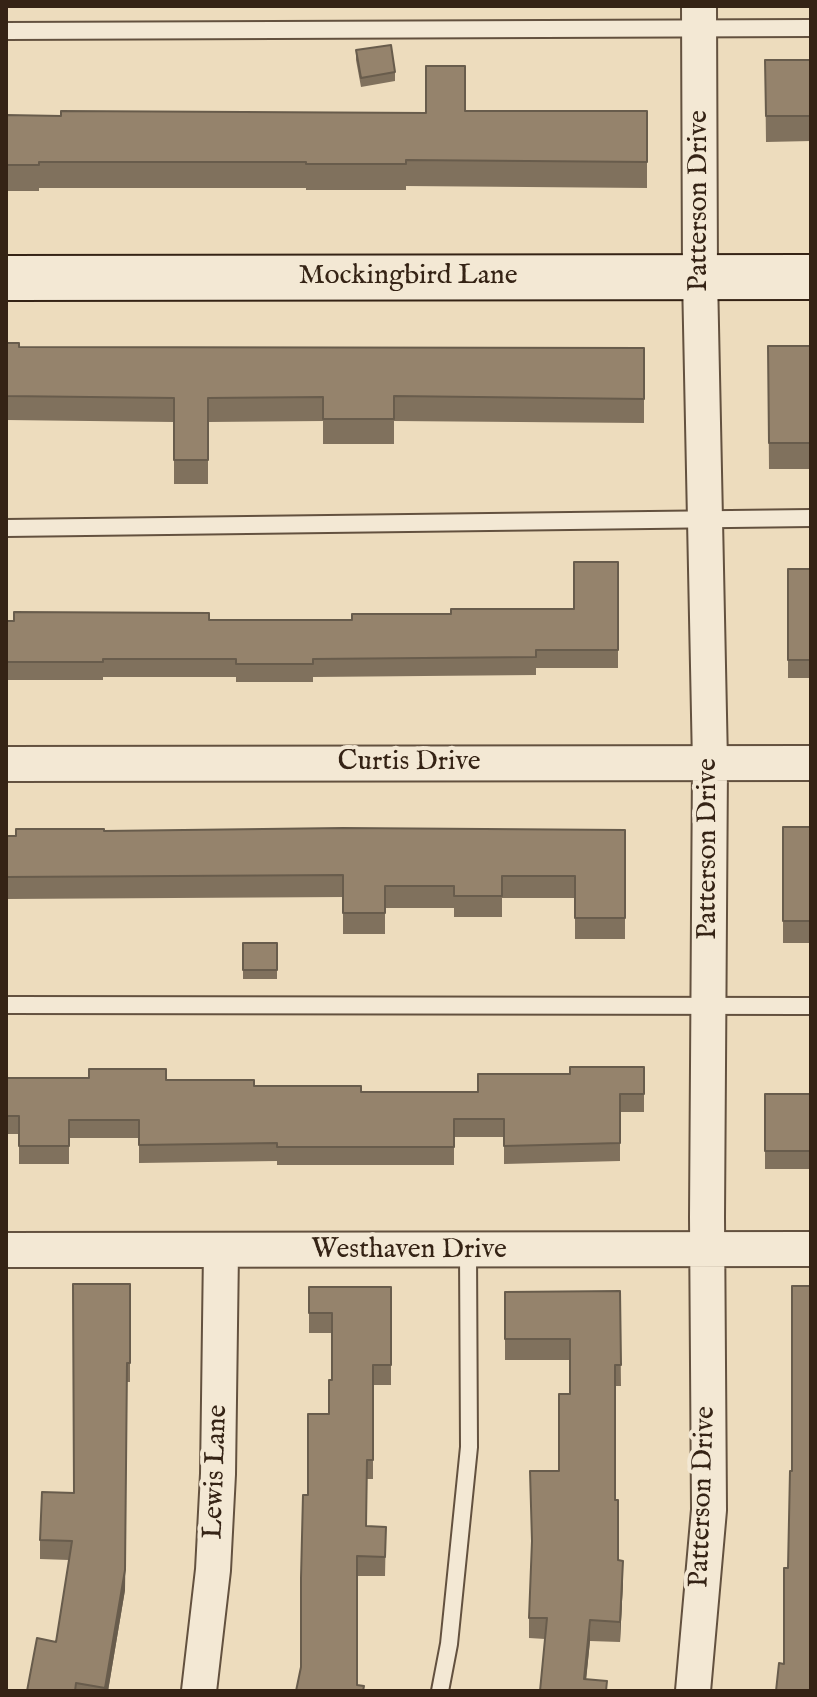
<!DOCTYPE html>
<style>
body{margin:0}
#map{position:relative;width:817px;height:1697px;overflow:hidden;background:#eddcbd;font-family:"IM FELL English",serif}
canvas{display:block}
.frame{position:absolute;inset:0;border:8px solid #352315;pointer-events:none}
</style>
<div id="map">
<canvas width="817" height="1697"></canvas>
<div class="frame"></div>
</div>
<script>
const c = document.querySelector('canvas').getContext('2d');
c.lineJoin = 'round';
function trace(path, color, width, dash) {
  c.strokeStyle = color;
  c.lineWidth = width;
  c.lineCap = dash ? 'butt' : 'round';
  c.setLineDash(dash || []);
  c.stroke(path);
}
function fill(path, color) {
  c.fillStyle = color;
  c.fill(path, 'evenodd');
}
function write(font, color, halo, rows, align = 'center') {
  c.font = font + ' "IM FELL English",serif';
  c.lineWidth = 8;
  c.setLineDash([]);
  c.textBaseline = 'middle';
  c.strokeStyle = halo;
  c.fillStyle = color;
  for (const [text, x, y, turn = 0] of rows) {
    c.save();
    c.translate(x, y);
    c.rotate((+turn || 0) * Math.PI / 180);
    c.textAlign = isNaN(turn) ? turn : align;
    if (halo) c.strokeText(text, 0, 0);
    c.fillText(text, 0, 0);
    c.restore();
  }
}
const lane = new Path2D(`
 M6 31 811 28
 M6 528 811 518
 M6 1005 811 1006
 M440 1691 449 1644 469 1447 468 1251`);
const street = new Path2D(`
 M6 764 811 763
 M6 1250 811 1249
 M199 1691 213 1570 218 1474 221 1251
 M693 1691 709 1510 707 1217 710 763 700 277 699 6`);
const secondary = new Path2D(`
 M6 278 811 277`);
trace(lane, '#63513f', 20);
trace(street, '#63513f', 38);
trace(secondary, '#352315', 48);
trace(lane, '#f3e8d4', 16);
trace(street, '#f3e8d4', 34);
trace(secondary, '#f3e8d4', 44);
fill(new Path2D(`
 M356 50 395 72V81L361 87 356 60Z
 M765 60H811V141L766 142Z
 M465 111H647V188L406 186V190H306V188H39V191H6V115L61 116 426 113Z
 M6 343 19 347 644 348V423L394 421V444H323V421L208 422V484H174V422L6 420Z
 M768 346H811V469H769Z
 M618 562V668H536V675L313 677V682H236V677H103V680H6V621L352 620 451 614 574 609Z
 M788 569H811V678H788Z
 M783 827H811V943H783Z
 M625 830V939H575V898H502V917H454V908H385V934H343V897L6 899V836L104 831Z
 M243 943H277V979H243Z
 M644 1067V1112H620V1161L504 1164V1137H454V1165H277V1161L139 1163V1138H69V1164H19V1134H6V1078L166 1080 361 1092H478L570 1074Z
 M765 1094H811V1169H765Z
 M130 1284V1382H127L125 1590 108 1691H27L56 1642 69 1560 40 1559V1540L74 1493Z
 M309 1287H391V1385H373V1479H367L366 1526 386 1527 385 1576H357V1685L364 1691 301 1667 308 1495 329 1414 332 1380V1333H309Z
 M620 1291 621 1386H615V1500L618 1560 623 1581 620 1642 590 1641 586 1679 607 1691H540L545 1639 529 1638V1618L559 1471 570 1394V1360H505V1292Z`), '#80715d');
fill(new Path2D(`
 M127 1363 125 1590 108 1691H105Z
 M623 1561V1581L620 1642V1622Z
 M590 1620V1641L585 1691 584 1679Z`), '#685c4c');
const building = new Path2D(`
 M391 45 395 72 361 78 356 50Z
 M765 60H811V116H766Z
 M426 66H465V111H647V162L406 160V164H306V162H39V165H6V115L61 116V111L426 113Z
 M6 343H19V347L644 348V399L394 396V419H323V397L208 398V460H174V398L6 396Z
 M768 346H811V443H769Z
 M574 562H618V650H536V657L313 659V664H236V659H103V662H6V621H14V612L209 613V620H352V614H451V609H574Z
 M788 569H811V660H788Z
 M783 827H811V921H783Z
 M343 828 625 830V918H575V876H502V896H454V886H385V913H343V875L6 877V836H16V829H104V831Z
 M243 943H277V970H243Z
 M570 1067H644V1094H620V1143L504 1146V1119H454V1147H277V1143L139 1145V1120H69V1146H19V1116H6V1078H89V1069H166V1080H254V1086H361V1092H478V1074H570Z
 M765 1094H811V1151H765Z
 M73 1284H130V1363H127L125 1570 105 1688 76 1683 75 1691H27L37 1638 56 1642 72 1541 40 1540 42 1492 74 1493Z
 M792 1286H811V1691H776L779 1663 784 1664V1568H788L790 1471H792Z
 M309 1287H391V1365H373V1460H367L366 1526 386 1527 385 1557 357 1556V1685L364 1686 363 1691H296L301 1667V1578L303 1495H308V1414H329V1380H332V1313H309Z
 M620 1291 621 1365H615V1500H618V1560L623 1561 620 1622 590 1620 584 1679 607 1681 606 1691H540L547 1618H529L532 1541 530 1471H559V1394H570V1339H505V1292Z`);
fill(building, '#95836c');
trace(building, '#685c4c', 2);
write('28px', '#352315', '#f3e8d4', [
 ["Patterson Drive",700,201,-90],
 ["Mockingbird Lane",408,277],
 ["Curtis Drive",409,763],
 ["Patterson Drive",709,849,-90],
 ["Westhaven Drive",409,1251],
 ["Lewis Lane",217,1472,-88],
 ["Patterson Drive",704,1497,-88]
]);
</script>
